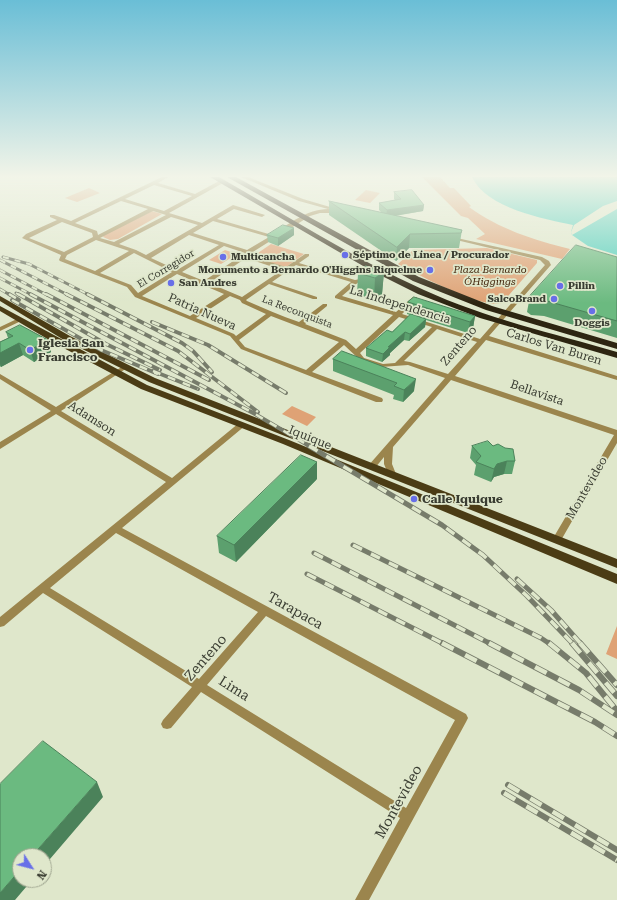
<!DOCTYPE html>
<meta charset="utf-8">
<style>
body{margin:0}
#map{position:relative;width:617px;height:900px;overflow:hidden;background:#dfe7cb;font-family:"Roboto Serif",serif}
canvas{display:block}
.north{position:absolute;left:12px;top:848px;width:40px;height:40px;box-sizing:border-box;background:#dfe7cb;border:1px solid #9da38e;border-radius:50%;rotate:126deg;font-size:11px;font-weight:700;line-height:16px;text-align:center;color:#3a3d32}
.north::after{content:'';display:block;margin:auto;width:14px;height:18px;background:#686fe8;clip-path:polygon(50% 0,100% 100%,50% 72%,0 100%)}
</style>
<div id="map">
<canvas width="617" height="900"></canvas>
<div class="north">N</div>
</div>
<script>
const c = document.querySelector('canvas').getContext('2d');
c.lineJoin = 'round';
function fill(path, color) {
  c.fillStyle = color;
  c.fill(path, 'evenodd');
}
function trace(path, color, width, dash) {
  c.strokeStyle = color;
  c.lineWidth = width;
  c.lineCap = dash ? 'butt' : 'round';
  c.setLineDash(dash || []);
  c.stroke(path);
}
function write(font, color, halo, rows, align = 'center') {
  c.font = font + ' "Roboto Serif",serif';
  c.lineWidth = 3.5;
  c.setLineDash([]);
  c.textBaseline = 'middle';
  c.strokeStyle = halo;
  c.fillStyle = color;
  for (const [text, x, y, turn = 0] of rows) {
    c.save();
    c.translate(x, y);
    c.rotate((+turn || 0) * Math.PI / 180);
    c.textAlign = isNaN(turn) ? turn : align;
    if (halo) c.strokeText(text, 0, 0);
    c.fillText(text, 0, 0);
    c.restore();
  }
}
fill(new Path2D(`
 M422 177H440L450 188H454L471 206 469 207C499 229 534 240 570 249L562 259 476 239 485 234 468 218 461 216Z
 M89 188 100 193 77 202 65 198Z
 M366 190 380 193 370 203 355 200Z
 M152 211 162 214 118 239 110 240 103 237 104 235Z
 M271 244 304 254 286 267 252 257Z
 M487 248 537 260V263L502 303C483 310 417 274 398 264L413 250Z
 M225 250 237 254 221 264 209 260Z
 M292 406 316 417 307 426 282 414Z
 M617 626V659L606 654Z`), '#dfa275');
fill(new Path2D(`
 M472 177H617V255L588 246 572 235 571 232 573 225C544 219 486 208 472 177Z`), '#4dcebc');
fill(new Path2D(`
 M617 201V209L572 235 571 232 574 225 603 206Z`), '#dfe7cb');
fill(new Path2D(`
 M162 177H168L158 183 195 194 219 181H223V183L169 213 202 223 233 205 265 215 262 217 234 209 217 219 272 235C289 224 307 209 328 209L299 201 241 177H248L303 199 330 207 331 208 328 209 341 210 342 211 339 213H320L310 216 248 255 286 267 305 254H309V256L299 263 355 280 360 279 361 280 342 296 396 312 413 297H417V299L402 314 480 339 545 265 540 260 448 238V236L542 257 549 261 551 265 550 266 489 336 617 376V380L486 340 455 376 617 430V443L560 542H554L552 540 614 435 451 380 393 447 392 464 396 474 392 477 389 476 384 464V457L375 468 372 469 368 466 445 378 408 365 381 367 360 360 344 345 312 372 382 398 383 400 382 402H376L241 349 230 336 135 297 127 287 60 261 59 260 61 255 22 238 26 234 57 220 50 217V215H54L71 221ZM154 185 192 196 164 211 125 199ZM121 201 148 209 98 235 97 231 75 223ZM153 211 166 215 114 242 100 238ZM171 217 198 225 146 255 136 250 119 244ZM213 221 269 237 247 250 193 233ZM62 222 92 233 93 237 64 252 29 238ZM189 235 219 245 177 270 151 258ZM96 240 129 251 95 271 65 259 67 255ZM224 246 245 253 204 281 182 272ZM134 253 172 272 138 293 131 285 100 273ZM246 258 282 270 242 297 209 283ZM296 265 351 282 335 296V298L393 315 356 349 346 340 305 324 327 306V304H323L299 322C281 316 264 308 247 301L246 300 269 284 313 299H317V297L272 282ZM177 274 224 294 190 316 142 296ZM230 296 240 300 242 303 266 314 236 336 234 334 196 318ZM271 316 339 342 306 370 245 347 239 340ZM399 317 432 327 395 363 383 364 364 358 360 353ZM437 329 477 342 448 374 410 362 404 361Z
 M19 318 21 319V321L0 331V327Z
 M125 365 129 367 127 368 61 411 172 478 239 423H242L246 425 122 528 466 714 468 718 466 722 369 900H355L400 818 201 692 171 728 167 729 163 728 161 724 163 720 192 687 43 593 4 626 0 627V617L166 482 56 414 0 449V442L51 411 0 379V374L56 407ZM116 533 258 612 199 679 50 588ZM266 616 455 720 406 808 207 685Z`), '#9b854d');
fill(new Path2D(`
 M0 296 70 336 155 378 617 559V568L149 382 64 340 0 301Z
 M0 306 147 385 289 440 617 574V584L283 444 141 389 56 344 0 311Z`), '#4b3c15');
fill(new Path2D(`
 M210 177H219C286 215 353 258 424 290 485 318 552 333 617 352V358L480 318 418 294 370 270Z
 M227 177H236L419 277 492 306 617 343V349L486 310 413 281Z`), '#2d2511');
const railFar3 = new Path2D(`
 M3 257 29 264 89 295
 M0 260 68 295
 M0 270 47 295
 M0 278 32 295
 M0 289 10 295
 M16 293 19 295`);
const railFar2 = new Path2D(`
 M9 294 19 300
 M18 294 106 344 160 370
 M30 294 255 414 311 447
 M46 294 209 380
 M66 294 178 351 258 412
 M87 294 182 343 193 351 212 372
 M12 300 101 350 158 374
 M152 322 208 345 286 393
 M153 371 198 389`);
const railFar1 = new Path2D(`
 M309 446 442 525 483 555 527 596 573 644
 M353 545 541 638 550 644
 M314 553 491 644
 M307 574 444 644
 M517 579 551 610 581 644`);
const rail = new Path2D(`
 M442 643 595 722 617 736
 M489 643 579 690 617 715
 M549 643 586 673 617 711
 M572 643 617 696
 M580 643 617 685
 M508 785 617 850
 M504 793 617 860`);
trace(railFar3, '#777c6b', 3);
trace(railFar2, '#777c6b', 4);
trace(railFar1, '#777c6b', 5);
trace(rail, '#777c6b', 6);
trace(railFar3, '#dfe7cb', 2, [6]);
trace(railFar2, '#dfe7cb', 2.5, [8]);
trace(railFar1, '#dfe7cb', 3.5, [10]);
trace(rail, '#dfe7cb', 4.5, [13]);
fill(new Path2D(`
 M394 192 424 205 423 211 395 216 462 230 459 248H409L396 261 329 215V201L382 213 379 210V203L395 200 394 199Z
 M294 228V235L278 246 268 242 267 235Z
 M617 257V338L544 316 531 315 527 312 530 296Z
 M384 272 382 294 374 300 357 295 358 273Z
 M408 302 475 316 473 328 468 333 426 320 425 327 409 341 404 340 390 353V355L382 362 366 356V348L392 332 410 315 407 314Z
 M6 332 48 340 51 352 34 362 23 355 1 367 0 366V342L8 338Z
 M342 351 414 391 403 402 393 399 394 395 333 371V359Z
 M472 446H493L515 461 512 474H504L494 477 491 482 474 475 476 465 470 458Z
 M317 479 236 562 219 553 217 536Z`), '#5ca06e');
fill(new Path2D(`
 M424 205 423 211 386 217 387 210Z
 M294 228V235L278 246V238Z
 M410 234 409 248 396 261 397 247Z
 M384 272 382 294 374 300 375 278Z
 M475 316 473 328 468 333 470 322Z
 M426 319 425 327 409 341 410 334Z
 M405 332 404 340 390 353V355L382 362 383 354 388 347Z
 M48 340 51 352 34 362 30 350Z
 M19 343 23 355 1 367 0 364V353Z
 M416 379 414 391 403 402 404 390Z
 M507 461 504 474 494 477 491 482 494 469 497 464Z
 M317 462V479L236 562 234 545Z
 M97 782 103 797 44 866V856H32Z
 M20 870V880H32L15 900H0V893Z`), '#4b825a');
const building = new Path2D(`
 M412 190 424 205 387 210 379 203 401 199 394 192Z
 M329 201 462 230 461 233 410 234 397 247Z
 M283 225 294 228 278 238 267 235Z
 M576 245 617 257V321L547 301 534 300 530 296Z
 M366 266 384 272 375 278 358 273Z
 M414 297 475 316 470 322 408 302Z
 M411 314 426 319 410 334 405 332 388 347H390L383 354 366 348 387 330 392 332Z
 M20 325 48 340 30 350 19 343 0 353V342L13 336 6 332Z
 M342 351 416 379 404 390 394 386 397 383 333 359Z
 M488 441 493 446 498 444 505 448 513 449 515 461H507L497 464 494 469 476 462 481 456 472 446Z
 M301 455 317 462 234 545 217 536Z
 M43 741 97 782 32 856H20V870L0 893V784Z`);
fill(building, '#6bba80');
trace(building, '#4b825a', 1);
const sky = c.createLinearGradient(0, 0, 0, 303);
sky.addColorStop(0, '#6abed6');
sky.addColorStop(0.58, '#f1f4e8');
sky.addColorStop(1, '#f1f4e800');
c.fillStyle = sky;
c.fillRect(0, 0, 617, 303);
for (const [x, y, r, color] of [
 [345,255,4,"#686fe8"],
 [223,257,4,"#686fe8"],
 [430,270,4,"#686fe8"],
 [171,283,4,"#686fe8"],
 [560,286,4,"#686fe8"],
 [554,299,4,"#686fe8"],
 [592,311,4,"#686fe8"],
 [30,350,4,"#686fe8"],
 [414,499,4,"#686fe8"]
]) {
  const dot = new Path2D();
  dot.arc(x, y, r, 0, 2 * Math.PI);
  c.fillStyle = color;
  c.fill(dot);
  trace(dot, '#dfe7cb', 1.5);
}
write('bold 10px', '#3a3d32', '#dfe7cb', [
 ["Séptimo de Línea / Procurador",353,255],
 ["Multicancha",231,257],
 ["Monumento a Bernardo O'Higgins Riquelme",422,270,"right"],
 ["San Andres",179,283],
 ["Pillin",568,286],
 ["SalcoBrand",546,299,"right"],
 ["Doggis",592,323,"center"]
], 'left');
write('10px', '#3a3d32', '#dfe7cb', [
 ["El Corregidor",166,269,-31],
 ["La Reconquista",297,312,21]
]);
write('italic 10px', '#41230a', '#dfe7cb', [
 ["Plaza Bernardo",490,270],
 ["O´Higgings",490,282]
]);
write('12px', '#3a3d32', '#dfe7cb', [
 ["La Independencia",400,305,17],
 ["Patria Nueva",202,312,24],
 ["Zenteno",459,346,-49],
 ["Carlos Van Buren",554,347,17],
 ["Bellavista",537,393,19],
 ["Adamson",92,419,32],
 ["Iquique",310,438,22],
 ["Montevideo",587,488,-60]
]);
write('bold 12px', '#3a3d32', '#dfe7cb', [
 ["Iglesia San",38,343],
 ["Francisco",38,357],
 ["Calle Iquique",422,499]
], 'left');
write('14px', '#3a3d32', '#dfe7cb', [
 ["Tarapaca",295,611,29],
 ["Zenteno",206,658,-49],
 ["Lima",234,689,32],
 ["Montevideo",399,802,-61]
]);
</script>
